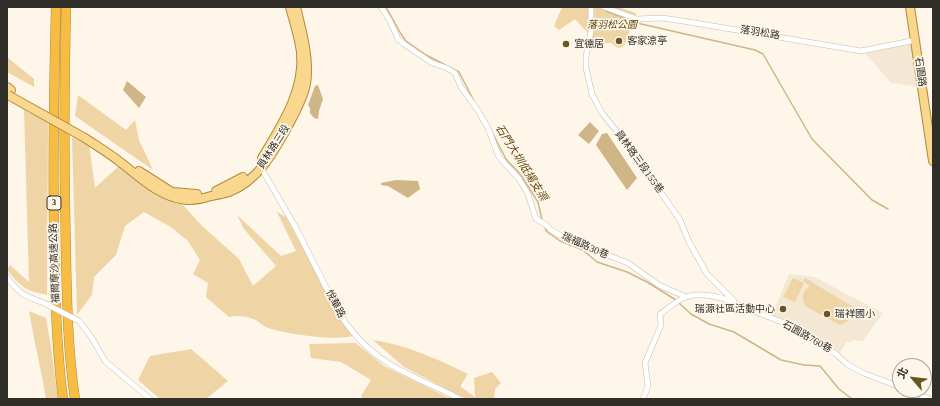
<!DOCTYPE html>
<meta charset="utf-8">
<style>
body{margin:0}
#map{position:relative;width:940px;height:406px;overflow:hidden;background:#fdf6e9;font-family:"Times New Roman","Noto Sans TC",serif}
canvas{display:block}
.frame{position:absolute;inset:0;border:8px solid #302e29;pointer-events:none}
.north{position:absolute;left:892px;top:358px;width:40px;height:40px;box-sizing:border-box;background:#fdf6e9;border:1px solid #aba69c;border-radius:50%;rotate:298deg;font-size:11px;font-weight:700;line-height:16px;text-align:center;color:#302e29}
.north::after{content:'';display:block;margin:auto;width:14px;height:18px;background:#6c5324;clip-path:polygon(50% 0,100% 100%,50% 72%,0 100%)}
</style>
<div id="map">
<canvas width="940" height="406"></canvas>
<div class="frame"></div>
<div class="north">北</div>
</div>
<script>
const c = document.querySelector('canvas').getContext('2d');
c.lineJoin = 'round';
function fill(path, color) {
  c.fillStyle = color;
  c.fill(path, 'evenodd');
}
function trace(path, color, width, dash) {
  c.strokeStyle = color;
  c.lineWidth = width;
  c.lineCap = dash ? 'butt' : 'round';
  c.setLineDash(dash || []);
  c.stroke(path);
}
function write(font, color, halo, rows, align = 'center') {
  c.font = font + ' "Times New Roman","Noto Sans TC",serif';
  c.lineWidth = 3.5;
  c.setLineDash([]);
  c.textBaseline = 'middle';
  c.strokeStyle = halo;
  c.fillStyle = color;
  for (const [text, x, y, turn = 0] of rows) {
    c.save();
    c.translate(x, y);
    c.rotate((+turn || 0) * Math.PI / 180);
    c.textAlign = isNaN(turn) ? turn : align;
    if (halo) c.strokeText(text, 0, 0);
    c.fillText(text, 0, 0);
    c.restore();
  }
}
fill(new Path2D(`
 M911 44 918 87 891 83 865 53Z
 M789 274 814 277 883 313 863 341 853 340 850 343 847 341 839 354 799 328 772 315Z`), '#f4e8d5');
fill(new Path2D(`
 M562 7H618L636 13 625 44 622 47 618 48 611 43H607L597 46 594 45 591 42 588 33 575 19 559 30 554 26Z
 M7 57 34 79V87L7 72Z
 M78 95 126 130 135 120 139 140 153 170 75 116Z
 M24 110 48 122 47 295C23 290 22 287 7 270L10 265 29 282Z
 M72 137 89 144 95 188 121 164 170 200 183 205 202 226 239 259 253 286 276 266 244 229 237 215 281 256 296 251 277 212 286 217 352 336C336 341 282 334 266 327 262 325 259 322 256 320 246 316 238 315 229 317L206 297 208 283 193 274 200 260 188 241 171 227 144 212 125 226 116 255 94 277 92 295 77 315Z
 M793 278 804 283 795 302 783 297Z
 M805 278 867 315 864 319 851 311C850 319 848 323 840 325L807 307C800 299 802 292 810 286L803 281Z
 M29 311 46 318 51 347 58 399H46C41 369 34 341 29 311Z
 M373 340C407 345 437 359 468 374L461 385V387L475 397 474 378 492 372 501 383 495 389 494 399H466L404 367Z
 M356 343 384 366 451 399H363L361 396 371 380 341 362 311 358 309 344Z
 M191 349 228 381 206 399H160L138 380 150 356Z`), '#efd4a5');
fill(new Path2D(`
 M127 81 146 97 139 108 123 90Z
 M318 85 323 99 319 111 318 119 314 118 310 113V108L308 105 315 86Z
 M590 122 599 131 589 144 578 135Z
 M607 133 637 178 627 190 596 145 602 134Z
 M396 180 418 181 420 189 408 198 388 186 381 185V183Z`), '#d0b586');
trace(new Path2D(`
 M386 7 401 34 406 41 426 55 459 72 474 101
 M605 8 606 11 637 23 755 50 763 54 812 139 872 200 888 209
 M493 134 506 159 521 175 538 202 542 220
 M545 227 546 231 560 241 583 250 597 262 627 272 647 282 676 300
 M678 302 691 314 709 324 734 332 781 360 804 365 820 366 839 389 852 399`), '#d0b586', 1.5);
const minor = new Path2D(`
 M381 7 390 21 398 39 404 44 432 63 447 68 455 73 461 87 477 109 488 128 499 157 519 179 528 194 536 219 545 224 551 230 567 239 628 263 659 285 686 297
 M591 7V31L586 57V68L592 94 602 113 627 144 680 220 689 242 707 274 734 301
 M604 7 637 19 662 18 683 21 861 51 916 40
 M259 164 297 230 338 311C355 340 381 362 412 376 427 384 444 390 459 399
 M7 277C19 294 25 296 44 303
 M79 321 92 338 105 361 150 399
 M907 390 930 399
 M643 399 648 386 645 363 661 325 660 314C668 309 677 300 686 297 700 291 728 298 740 306L782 322 836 354 847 364 863 373 900 387`);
const primary = new Path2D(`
 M910 7 933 161
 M7 87 11 90
 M85 138C97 146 109 153 120 162 139 176 157 195 181 199 190 201 202 199 211 196 217 195 223 194 229 192 258 181 274 152 288 126 295 113 303 99 306 84 310 59 302 32 296 7
 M262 158C281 126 305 91 301 52 299 37 294 22 290 7
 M139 171 172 192 197 194
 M216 191 243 177`);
const motorway = new Path2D(`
 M56 7C54 82 53 157 54 232 55 288 56 344 63 399
 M66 7C64 90 64 173 66 256 67 304 68 352 75 399`);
trace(minor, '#c4bdb1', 6);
trace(primary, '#b18a3a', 10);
trace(motorway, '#b18a3a', 10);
trace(minor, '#fff', 5);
trace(primary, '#fad78e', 8);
trace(motorway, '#f7bc43', 9);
const minorBridge = new Path2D(`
 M44 303 79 321`);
const primaryBridge = new Path2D(`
 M8 95 85 138`);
trace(minorBridge, '#c4bdb1', 6, []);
trace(primaryBridge, '#b18a3a', 10, []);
trace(minorBridge, '#fff', 5);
trace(primaryBridge, '#fad78e', 8);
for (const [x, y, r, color] of [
 [619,41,4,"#6c5324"],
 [566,44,4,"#6c5324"],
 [783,309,4,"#6c5324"],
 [827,314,4,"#6c5324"]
]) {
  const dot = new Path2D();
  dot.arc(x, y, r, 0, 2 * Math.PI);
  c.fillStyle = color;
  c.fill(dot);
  trace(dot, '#fdf6e9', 1.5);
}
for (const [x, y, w] of [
 [54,203,14]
]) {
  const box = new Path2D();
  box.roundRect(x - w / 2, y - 7, w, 14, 3);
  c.fillStyle = '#fdf6e9';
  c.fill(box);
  trace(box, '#302e29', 1);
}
write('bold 9px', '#302e29', null, [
 ["3",54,203]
]);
write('italic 10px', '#604509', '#fdf6e9', [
 ["落羽松公園",612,25]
]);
write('10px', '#302e29', '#fdf6e9', [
 ["落羽松路",760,33,9],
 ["石園路",920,72,82],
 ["員林路三段",274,147,-57],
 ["員林路三段155巷",639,162,54],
 ["瑞福路30巷",585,246,24],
 ["福爾摩沙高速公路",55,263,-92],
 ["悅華路",335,304,62],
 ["石園路760巷",807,337,29]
]);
write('10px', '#302e29', '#fdf6e9', [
 ["客家涼亭",627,41],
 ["宜德居",574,44],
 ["瑞源社區活動中心",775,309,"right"],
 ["瑞祥國小",835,314]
], 'left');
write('italic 11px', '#684c14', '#fdf6e9', [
 ["石門大圳低揚支渠",521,163,58]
]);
</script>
